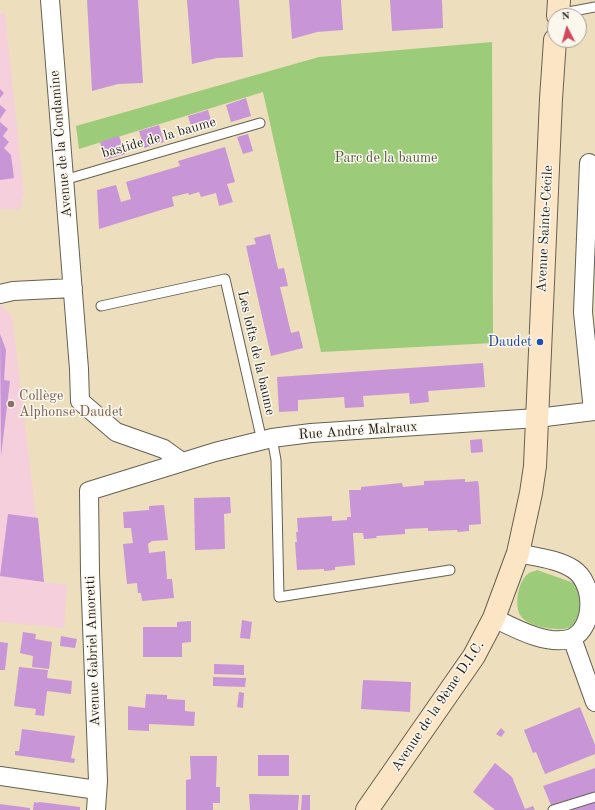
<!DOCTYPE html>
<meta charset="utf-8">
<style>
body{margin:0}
#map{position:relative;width:595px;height:810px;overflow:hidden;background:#eddfbd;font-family:"Old Standard TT",serif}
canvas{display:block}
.north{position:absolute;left:547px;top:8px;width:40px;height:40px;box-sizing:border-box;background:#fbf7ec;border:1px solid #a29f99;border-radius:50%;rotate:354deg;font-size:11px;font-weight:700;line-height:16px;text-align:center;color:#1c1c1c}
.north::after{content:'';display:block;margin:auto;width:14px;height:18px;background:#d1495b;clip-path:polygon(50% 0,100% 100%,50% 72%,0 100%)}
</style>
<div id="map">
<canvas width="595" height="810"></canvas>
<div class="north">N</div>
</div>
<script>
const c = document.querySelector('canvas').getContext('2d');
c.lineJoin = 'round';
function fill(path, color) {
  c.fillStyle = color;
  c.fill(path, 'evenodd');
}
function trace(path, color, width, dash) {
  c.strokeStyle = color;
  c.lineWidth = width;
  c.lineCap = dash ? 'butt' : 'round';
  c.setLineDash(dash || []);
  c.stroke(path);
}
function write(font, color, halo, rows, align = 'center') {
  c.font = font + ' "Old Standard TT",serif';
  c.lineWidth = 3;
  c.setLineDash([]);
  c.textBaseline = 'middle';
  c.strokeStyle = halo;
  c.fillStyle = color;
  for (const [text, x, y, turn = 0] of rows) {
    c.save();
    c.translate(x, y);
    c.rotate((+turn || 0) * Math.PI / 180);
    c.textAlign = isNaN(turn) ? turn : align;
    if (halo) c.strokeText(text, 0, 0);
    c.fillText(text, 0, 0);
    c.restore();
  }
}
fill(new Path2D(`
 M5 13 24 194 20 210 0 209V14Z
 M0 304 12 317 44 582 67 585 64 628 0 622Z`), '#f5cfdc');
fill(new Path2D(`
 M492 42 493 343 321 352 263 92 79 149 76 126 319 57Z
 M537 570 574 583 581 590 580 621C575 625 570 628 563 629 551 630 524 626 519 613 515 602 518 581 529 573 531 572 535 571 537 570Z`), '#9ccb79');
fill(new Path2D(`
 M87 0H138L143 83 118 84 92 91Z
 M187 0H239L243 57 217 58 192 64Z
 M289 0H341L343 30 317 32 292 39Z
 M390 0H442L443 28 392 31Z
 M0 89 4 93 0 98Z
 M246 98 251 116 231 122 226 105Z
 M0 105 6 110 0 119Z
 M208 110 213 127 193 133 188 116Z
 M0 122 8 129 3 136 9 142 4 148 11 155 14 178 0 180Z
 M159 125 164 142 144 148 139 131Z
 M248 134 253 151 243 154 237 137Z
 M119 136 125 154 105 160 100 142Z
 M225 147 235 182 227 184 233 202 219 206 216 193 201 197 199 192 189 195 188 193 172 197 174 206 99 229 97 190 116 185 121 202 131 199 126 182 180 166 178 161Z
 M270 234 278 269 284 268 288 286 280 287 291 333 299 331 303 348 271 356 246 246 256 244 254 238Z
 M0 334 6 350 4 380 10 381 1 456Z
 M483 363 485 387 428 391 429 402 410 404 409 393 363 396 364 407 345 408 344 397 329 398 298 400V411L279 412 277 377Z
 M482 439 483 452 471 453 470 440Z
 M465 479V482L478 481 479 487 481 524 469 525V531L458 532 457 530 428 531V528L405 529V534L376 536 377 538 364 539 363 533H353L355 565 335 567V570L324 571V569L297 570 295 542H297L296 532H298L297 518 332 516V521L347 520V517H351L349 490H361V487L402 483 403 487 413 486 424 485V481Z
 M230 497 231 513 224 514 225 549 195 550 194 498Z
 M164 505 168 540 152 541 148 544 149 553 165 551 167 579H172L174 598 142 601 141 593H138L137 583 127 584 123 544 133 543 131 528H124L123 512 149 510V506Z
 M8 514 38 518 44 582 0 576Z
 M242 620 252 622 250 639 240 638Z
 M191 621V642L182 643V657H143V627H177V622Z
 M23 632 36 634 35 639 52 642 49 669 32 667 33 656 20 653Z
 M61 636 77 639 75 648 60 646Z
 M0 642 8 643 5 670H0Z
 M214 664 244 665V675L214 674Z
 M19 667 48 670 47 678 72 681 71 694 47 691 44 716 35 715 36 709 14 706Z
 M213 677 246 678 245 687 213 686Z
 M363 680 411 682 410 712 361 709Z
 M239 692 244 693 243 708 237 707Z
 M146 694 167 695V699L185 700V711L195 712 194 726 149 724V731L128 730V706L145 708Z
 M580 707 595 745V754L545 774 536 752 533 753 524 730Z
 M501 728 505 732 501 737 496 734Z
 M22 729 75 736 71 758 75 759 74 763 15 755V751H19Z
 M258 755H289V776H258Z
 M190 756H217L216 787H220V803H213V810H186V780L191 779Z
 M495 763 512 777 525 809 533 806 535 810H495L473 792Z
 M595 768V792L551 805 543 786Z
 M249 794 299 795 298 810H250Z
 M302 795H310V810H301Z
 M34 802 38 803 39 802 80 807V810H33Z
 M594 802H595V810H570Z
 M0 804 30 808V810H0Z`), '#c895d6');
const lane = new Path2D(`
 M558 14 595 7
 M64 180 260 123
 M101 306 225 279 262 441
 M272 438 276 460 279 597 450 570
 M553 810 595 797`);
const street = new Path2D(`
 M50 0 79 369 80 401 116 432 164 449 182 462
 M589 163 583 312 593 411
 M0 294 13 291 73 288
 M494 618C514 628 549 647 572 638 595 627 595 583 573 569 558 559 535 557 518 553
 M572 638 595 702
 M0 776 97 790
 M96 810 98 781 90 573 89 491 215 452 272 438 311 433 537 418 595 411`);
const secondary = new Path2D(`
 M558 16 559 0
 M367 810 474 656 494 618 518 553 531 493 535 466 551 99 555 40`);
trace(lane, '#656054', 11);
trace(street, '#656054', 20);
trace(secondary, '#656054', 24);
trace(lane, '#fff', 9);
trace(street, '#fff', 18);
trace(secondary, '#fce5c4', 22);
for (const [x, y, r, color] of [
 [540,342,4,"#1a4fb4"],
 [11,404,4,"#8d6e63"]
]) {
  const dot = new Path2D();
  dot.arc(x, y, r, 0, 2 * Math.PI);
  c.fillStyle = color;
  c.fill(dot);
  trace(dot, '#fbf7ec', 1.5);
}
write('14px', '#1c1c1c', '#fbf7ec', [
 ["bastide de la baume",159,138,-16],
 ["Avenue de la Condamine",61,144,-95],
 ["Avenue Sainte-Cécile",545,229,-87],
 ["Les lofts de la baume",256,353,77],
 ["Rue André Malraux",358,431,-4],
 ["Avenue Gabriel Amoretti",93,651,-92],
 ["Avenue de la 9ème D.I.C.",438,706,-56]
]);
write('14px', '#49593d', '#fbf7ec', [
 ["Parc de la baume",386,158]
]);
write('14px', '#164399', '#fbf7ec', [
 ["Daudet",532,342]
], 'right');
write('14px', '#785e54', '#fbf7ec', [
 ["Collège",19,396],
 ["Alphonse Daudet",19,412]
], 'left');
</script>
